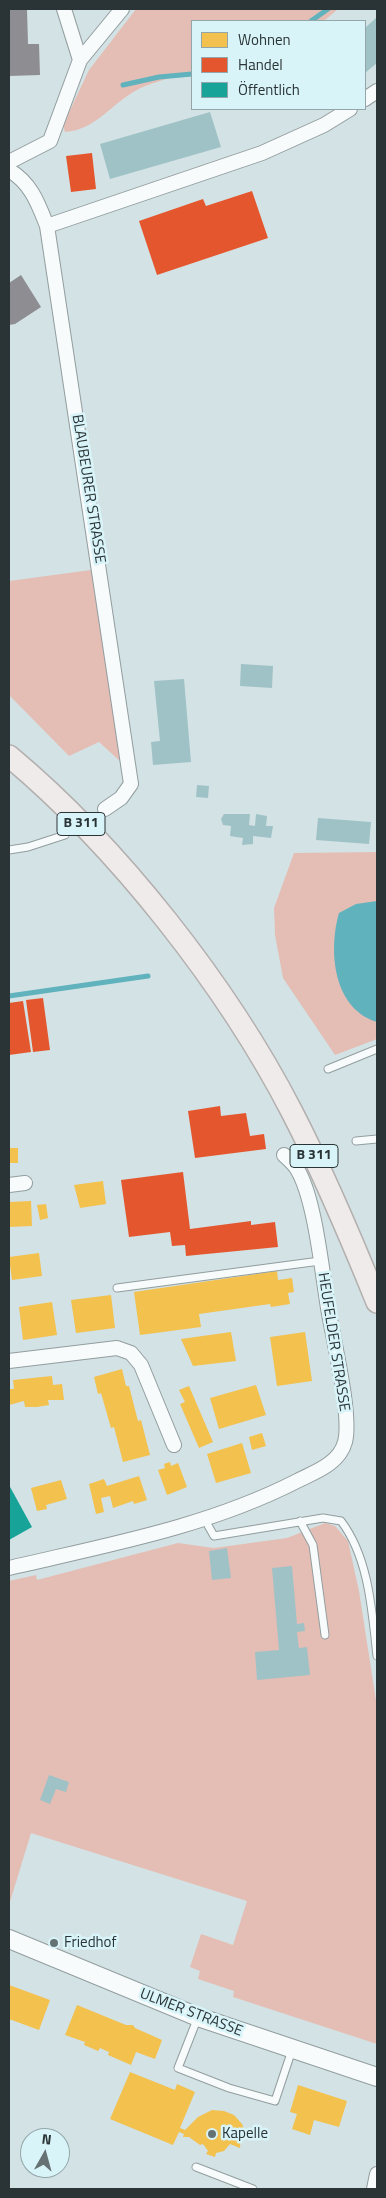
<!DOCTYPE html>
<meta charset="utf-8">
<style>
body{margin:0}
#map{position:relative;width:386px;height:2198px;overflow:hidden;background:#d3e2e4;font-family:"Titillium Web",sans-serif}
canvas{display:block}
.frame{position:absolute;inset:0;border:10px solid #2a3436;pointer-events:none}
.legend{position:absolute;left:191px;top:20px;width:175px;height:90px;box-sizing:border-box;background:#d9f4f8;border:1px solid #93a7aa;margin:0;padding:6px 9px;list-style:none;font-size:15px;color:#2a3436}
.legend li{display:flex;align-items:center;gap:10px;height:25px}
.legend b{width:25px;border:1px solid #93a7aa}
.north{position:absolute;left:20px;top:2128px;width:50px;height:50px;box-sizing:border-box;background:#d9f4f8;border:1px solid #93a7aa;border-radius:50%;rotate:7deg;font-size:14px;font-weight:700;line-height:20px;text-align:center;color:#2a3436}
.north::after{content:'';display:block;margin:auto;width:18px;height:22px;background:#657173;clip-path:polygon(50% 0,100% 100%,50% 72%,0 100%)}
</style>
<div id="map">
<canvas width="386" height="2198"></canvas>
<div class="frame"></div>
<ul class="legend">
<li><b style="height:14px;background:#f2c14e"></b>Wohnen</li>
<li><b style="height:14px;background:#e4572e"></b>Handel</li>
<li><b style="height:14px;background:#17a398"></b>Öffentlich</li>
</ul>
<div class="north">N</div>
</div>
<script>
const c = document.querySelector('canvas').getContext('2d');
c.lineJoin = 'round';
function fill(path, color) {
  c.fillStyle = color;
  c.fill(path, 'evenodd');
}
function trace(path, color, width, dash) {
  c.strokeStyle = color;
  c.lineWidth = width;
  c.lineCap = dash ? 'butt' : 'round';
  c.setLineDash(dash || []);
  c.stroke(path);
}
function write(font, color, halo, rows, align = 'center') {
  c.font = font + ' "Titillium Web",sans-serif';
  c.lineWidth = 5;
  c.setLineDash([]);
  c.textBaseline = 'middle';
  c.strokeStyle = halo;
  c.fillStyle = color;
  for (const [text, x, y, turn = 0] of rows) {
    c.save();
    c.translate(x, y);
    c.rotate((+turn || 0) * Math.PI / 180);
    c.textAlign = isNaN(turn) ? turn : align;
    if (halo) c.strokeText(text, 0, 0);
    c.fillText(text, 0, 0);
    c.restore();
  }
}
fill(new Path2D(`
 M136 9H338L324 21H192V74C178 75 149 83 137 90 112 103 96 130 65 132L63 125 89 70Z
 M91 570 121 762 99 742 69 756 9 695V581Z
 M377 852V1039L335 1055 283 978 275 935 274 908 294 853Z
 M325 1523 335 1526 348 1541 359 1591 377 1707V2044L233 1997 234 1991 198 1979 200 1971 190 1967 201 1934 233 1945 247 1901 31 1833 9 1905V1581L36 1575 37 1580 178 1543 214 1548 287 1538Z`), '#e4beb5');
fill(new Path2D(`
 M377 901V1022C333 1009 328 951 339 913L356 904Z`), '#60b2bd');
fill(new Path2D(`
 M9 1148H18V1163H9Z
 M103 1181 106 1204 80 1208 74 1185Z
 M31 1201 32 1226 9 1227V1202Z
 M46 1204 48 1218 40 1220 37 1205Z
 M39 1253 42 1276 12 1280 9 1257Z
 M277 1271 278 1280 292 1278 294 1292 288 1293 290 1304 271 1307 270 1304 199 1314 201 1327 140 1335 134 1292Z
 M111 1295 115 1328 76 1333 71 1300Z
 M52 1302 57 1335 23 1340 19 1307Z
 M231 1332 236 1361 193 1366 181 1339Z
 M305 1332 312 1381 277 1386 270 1337Z
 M122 1369 126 1386H129L138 1421 141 1420 150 1455 123 1462 114 1427 111 1428 101 1393 98 1394 94 1377Z
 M52 1376 53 1385 62 1384 64 1400H48L49 1405 37 1407H25L24 1401 9 1405V1389H14L13 1380Z
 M256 1385 266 1415 219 1429 210 1398Z
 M189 1386 213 1442 199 1448 180 1404 185 1402 179 1390Z
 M262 1433 266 1446 252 1450 249 1437Z
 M242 1443 251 1473 216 1483 207 1454Z
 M170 1462 171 1466 178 1463 187 1487 167 1495 158 1470 165 1468 164 1464Z
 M139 1476 147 1500 134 1504 133 1501 113 1508 110 1496 101 1498 104 1512 96 1514 89 1484 104 1479 107 1486Z
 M61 1480 67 1499 46 1505 47 1509 37 1511 31 1488Z
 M9 1985 50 2000 39 2030 9 2019Z
 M77 2005 126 2025H133L135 2028 162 2040 155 2059 136 2052 131 2065 108 2055 109 2052 100 2048 98 2051 84 2045 85 2042 65 2035Z
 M130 2072 175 2090 177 2084 195 2092 180 2128 185 2130 198 2117 212 2110 224 2111 234 2115 242 2124 245 2132 241 2134 240 2148 230 2144 224 2151 216 2153 215 2157 206 2154 208 2151 203 2144 200 2145 189 2137H183L184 2134 179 2132 173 2145 110 2119Z
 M298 2085 347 2101 339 2127 314 2120 310 2135 292 2129 297 2114 290 2112Z`), '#f2c14e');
fill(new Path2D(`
 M92 153 96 189 71 192 66 156Z
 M252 191 268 238 157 275 139 221 203 199 206 206Z
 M43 998 50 1050 33 1052 26 1000Z
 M23 1001 31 1052 9 1055V1003Z
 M220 1106 221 1116 246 1113 250 1136 264 1134 266 1149 195 1158 188 1111Z
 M183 1172 190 1229 251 1221V1225L275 1222 278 1247 186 1256 185 1245 172 1246 170 1232 129 1237 121 1180Z`), '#e4572e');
fill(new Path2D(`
 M9 1485 32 1527 9 1540Z`), '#17a398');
fill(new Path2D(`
 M9 9H27L28 44H39L40 75 9 76Z
 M21 275 41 307 15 324 9 325V283Z`), '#8d8d92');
trace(new Path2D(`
 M311 21 328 9
 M123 85 159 77 192 74
 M9 996 148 976`), '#60b2bd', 5);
fill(new Path2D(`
 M377 17V63L365 73V28Z
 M210 112 221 147 110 179 100 144Z
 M241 664 273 666 272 688 240 686Z
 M184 679 191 762 153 765 151 742 160 741 154 681Z
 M197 785 209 786 208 798 196 797Z
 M224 814H250L249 825 255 826 256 814 267 816 266 826H273L271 838 253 836V844L242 845 243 838 230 836 231 826 223 825 221 819Z
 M318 818 371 822 369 844 316 840Z
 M227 1548 231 1578 212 1580 209 1551Z
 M292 1566 297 1624 304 1623 305 1631 297 1632 299 1648 307 1647 310 1675 257 1680 255 1652 279 1650 272 1568Z
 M49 1775 69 1782 66 1792 56 1789 50 1804 40 1800Z`), '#9fc2c6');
const service = new Path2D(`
 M9 850 28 847 65 835
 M328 1069 377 1049
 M356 1141 377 1139
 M117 1288 320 1261
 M205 1520 214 1536 323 1518 341 1521C369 1558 372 1611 377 1656
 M300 1521 313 1545 325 1635
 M198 2017 178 2068 229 2088 275 2101 292 2050
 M196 2167 253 2189`);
const minor = new Path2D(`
 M80 60 122 9
 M365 99 377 91
 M9 162 50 141 80 60 64 9
 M9 170C31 183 38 203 47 226L131 784 121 798 105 809
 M47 226 262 153 324 125 350 109
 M9 1185 25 1183
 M9 1361 117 1348 131 1353 141 1365 174 1445
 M9 1568C107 1545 207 1527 297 1481 315 1472 339 1464 345 1442 352 1415 333 1339 328 1308 322 1272 315 1198 297 1169 294 1164 288 1159 284 1155
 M374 2189 377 2174`);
const tertiary = new Path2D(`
 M9 1939 198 2017 377 2077`);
const primary = new Path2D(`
 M9 756C118 847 227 986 292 1112 324 1174 351 1238 377 1302`);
trace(service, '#929d9f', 9);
trace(minor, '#929d9f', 16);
trace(tertiary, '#929d9f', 20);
trace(primary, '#b3afaf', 24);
trace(service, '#f8fbfb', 7);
trace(minor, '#f8fbfb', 14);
trace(tertiary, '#f8fbfb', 18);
trace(primary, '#efebea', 21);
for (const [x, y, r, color] of [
 [54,1943,5,"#657173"],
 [212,2134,5,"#657173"]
]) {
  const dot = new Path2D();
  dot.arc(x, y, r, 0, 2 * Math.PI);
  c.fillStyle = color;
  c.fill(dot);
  trace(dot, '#d9f4f8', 2);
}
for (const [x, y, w] of [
 [81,824,48],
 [314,1156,48]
]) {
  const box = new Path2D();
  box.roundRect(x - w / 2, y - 11.5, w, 23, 4);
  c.fillStyle = '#d9f4f8';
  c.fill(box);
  trace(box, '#2a3436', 1);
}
write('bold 14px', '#2a3436', null, [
 ["B 311",81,824],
 ["B 311",314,1156]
]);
write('15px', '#2a3436', '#d9f4f8', [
 ["BLAUBEURER STRASSE",88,489,81],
 ["HEUFELDER STRASSE",333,1342,81],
 ["ULMER STRASSE",191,2013,21]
]);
write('15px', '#2a3436', '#d9f4f8', [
 ["Friedhof",64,1943],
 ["Kapelle",222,2134]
], 'left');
</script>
